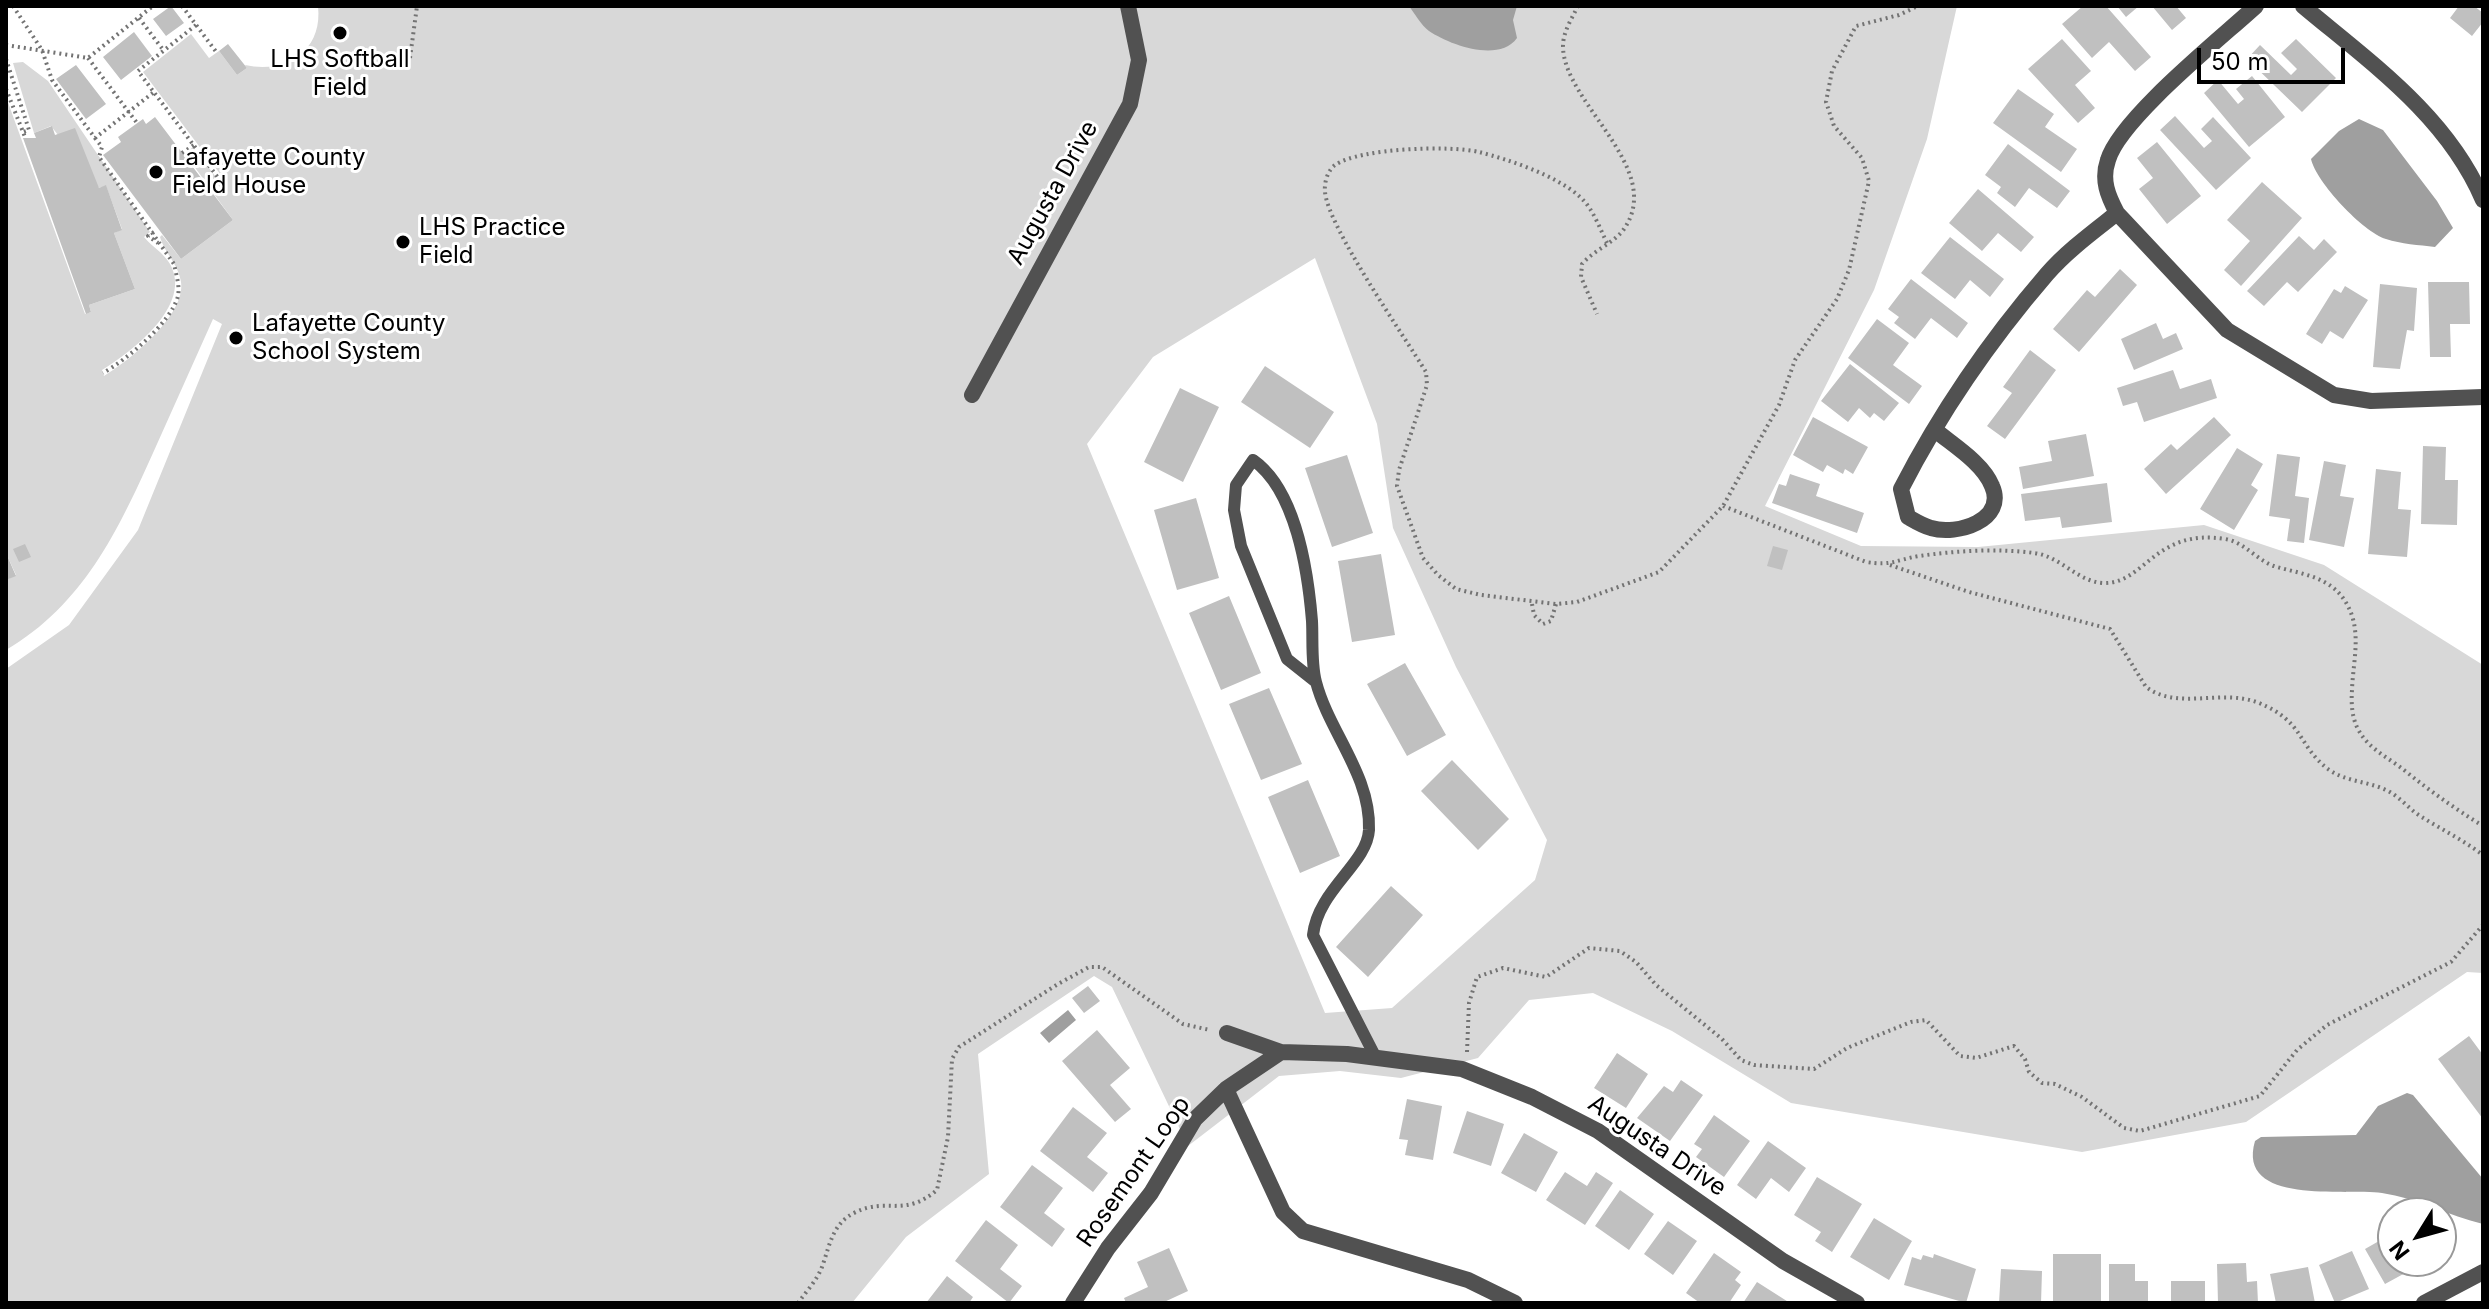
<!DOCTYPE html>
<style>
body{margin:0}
#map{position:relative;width:2489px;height:1309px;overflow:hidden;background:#fff;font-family:Inter,sans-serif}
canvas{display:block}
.frame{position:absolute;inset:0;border:8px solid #000;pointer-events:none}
.north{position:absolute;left:2377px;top:1197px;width:80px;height:80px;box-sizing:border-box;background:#fff;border:2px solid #999;border-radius:50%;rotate:233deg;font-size:22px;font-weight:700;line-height:32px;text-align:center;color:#000}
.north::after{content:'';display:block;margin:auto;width:28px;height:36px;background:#000;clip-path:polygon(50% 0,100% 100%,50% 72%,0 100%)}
.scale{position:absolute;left:2197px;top:48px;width:148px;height:36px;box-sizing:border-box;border:4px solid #000;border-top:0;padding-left:10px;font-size:24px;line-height:28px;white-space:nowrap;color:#000;-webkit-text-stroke:6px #fff;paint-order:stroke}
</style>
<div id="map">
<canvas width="2489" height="1309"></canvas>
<div class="frame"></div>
<div class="north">N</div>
<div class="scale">50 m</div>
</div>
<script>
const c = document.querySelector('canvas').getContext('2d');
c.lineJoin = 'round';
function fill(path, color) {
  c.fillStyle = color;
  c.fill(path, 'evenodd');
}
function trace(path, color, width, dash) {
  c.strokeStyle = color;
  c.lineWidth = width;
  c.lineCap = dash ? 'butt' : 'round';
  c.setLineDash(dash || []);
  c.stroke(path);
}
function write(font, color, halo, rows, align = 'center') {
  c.font = font + ' Inter,sans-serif';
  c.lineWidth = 6;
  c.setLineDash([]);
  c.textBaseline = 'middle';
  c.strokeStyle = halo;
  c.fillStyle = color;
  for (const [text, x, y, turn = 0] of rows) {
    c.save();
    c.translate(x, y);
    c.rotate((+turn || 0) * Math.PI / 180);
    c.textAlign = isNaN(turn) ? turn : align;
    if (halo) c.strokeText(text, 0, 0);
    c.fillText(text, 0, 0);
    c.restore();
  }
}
fill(new Path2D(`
 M318 6H1957L1927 139 1874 290 1765 506 1861 546 1978 547 2204 525 2324 565 2483 665V973L2467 972 2246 1122 2082 1152 1791 1103 1672 1031 1593 993 1529 1000 1478 1058 1401 1078 1340 1071 1279 1076 1188 1146 1112 987 1094 976 978 1054 989 1174 906 1237 852 1303H6V669L69 625 138 530 222 324 213 319C193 364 173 408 153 453 118 531 83 605 6 650V580L16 575 6 553V97L85 314 91 312 89 305 135 289 114 233 122 229 106 186 99 188 51 126 34 133 13 63 23 62 48 81 150 232 144 237C152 247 163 252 170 264 193 305 133 351 102 370L104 376C129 361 186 315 181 282 178 263 165 254 160 237L162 235 181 259 233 220 214 194 227 183 143 72 191 34 209 58 219 51 237 75 247 68 245 65C285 74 323 52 318 6ZM1315 258 1377 424 1393 528 1456 667 1547 840 1535 880 1392 1008 1325 1013 1087 444 1153 357Z
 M193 147 219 181 210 188 185 154Z`), '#d8d8d8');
fill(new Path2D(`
 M1409 6H1517L1513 20 1517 38C1499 63 1450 45 1429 31 1421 25 1415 14 1409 6Z
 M2359 119 2383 130 2437 201 2453 228 2435 247C2419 245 2401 244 2386 239 2363 232 2316 182 2311 159L2339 131Z
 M1068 1010 1076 1020 1049 1043 1040 1033Z
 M2407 1093 2413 1095 2483 1179V1224C2449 1216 2417 1198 2382 1193 2345 1188 2236 1206 2255 1141L2261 1137 2356 1135 2378 1106Z`), '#9f9f9f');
fill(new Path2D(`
 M171 6 184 23 166 36 153 19Z
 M2083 6H2106L2151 57 2135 71 2109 42 2092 58 2062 24Z
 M2117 6H2139L2126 17Z
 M2152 6H2176L2186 18 2172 30Z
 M2459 6H2474L2483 13V22L2472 36 2450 18Z
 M134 32 152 56 121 80 103 57Z
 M2062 39 2091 71 2075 85 2095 108 2078 123 2028 69Z
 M2296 39 2336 78 2302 112 2247 59 2260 45 2291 75 2297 69 2281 53Z
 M228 44 247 68 237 75 219 51Z
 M76 65 106 104 86 119 56 79Z
 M2252 76 2285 117 2249 147 2204 93 2218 80 2238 104 2244 99 2236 89Z
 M2018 89 2054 114 2045 127 2077 149 2061 172 1993 123Z
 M2175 116 2204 148 2212 141 2201 129 2213 117 2251 158 2216 190 2160 130Z
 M155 117 233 220 181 259 103 155 121 142 118 137 143 119 146 124Z
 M52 126 55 135 75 128 99 188 106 185 122 230 114 233 135 289 89 305 91 312 86 314 23 138H36L34 133Z
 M2157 142 2201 196 2167 224 2139 189 2153 178 2137 158Z
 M2008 144 2070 191 2057 208 2029 188 2015 207 1997 193 2001 187 1985 175Z
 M2262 182 2302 218 2241 286 2224 270 2250 241 2227 220Z
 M1978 189 2034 237 2021 252 1998 233 1982 251 1949 223Z
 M2299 236 2314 250 2324 239 2337 252 2298 292 2287 282 2264 306 2247 291Z
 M1950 237 2004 279 1990 297 1970 280 1955 299 1921 273Z
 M2120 269 2137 285 2079 352 2053 329 2087 290 2095 297Z
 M1911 279 1968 323 1957 338 1931 318 1915 339 1894 323 1899 317 1888 309Z
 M2428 282H2469L2470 324H2450L2451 357H2430Z
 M2380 284 2417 288 2414 331 2407 330 2400 369 2373 367Z
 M2345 286 2368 300 2343 339 2330 331 2322 344 2306 334 2334 289 2341 293Z
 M1877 319 1909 343 1893 365 1922 386 1909 404 1848 358Z
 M2156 323 2163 339 2176 333 2183 349 2134 370 2121 339Z
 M2030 350 2056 370 2005 439 1987 426 2012 393 2003 387Z
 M1850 364 1899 403 1884 421 1874 413 1870 418 1859 408 1848 422 1821 401Z
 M1265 366 1334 412 1310 448 1241 402Z
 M2173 370 2180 389 2211 379 2217 398 2144 422 2137 402 2123 406 2117 388Z
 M1180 388 1219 407 1183 482 1144 462Z
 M1813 417 1868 447 1853 474 1845 469 1843 474 1827 465 1823 472 1793 455Z
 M2214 417 2231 435 2166 494 2144 469 2171 444 2177 450Z
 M2086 434 2094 476 2023 489 2019 467 2052 461 2048 441Z
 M2423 446 2446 447 2445 480H2458L2457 525 2421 524Z
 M2237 448 2263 464 2251 485 2258 490 2234 530 2200 509Z
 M2277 454 2300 457 2295 496 2309 498 2304 543 2287 541 2290 519 2269 516Z
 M1347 455 1373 533 1332 547 1305 468Z
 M2324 461 2346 465 2340 496 2354 498 2344 547 2309 540Z
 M2376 469 2401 472 2398 509 2411 510 2407 557 2368 554Z
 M1790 474 1820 484 1816 496 1864 513 1857 533 1772 503 1779 484 1786 486Z
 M2107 483 2112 522 2062 528 2060 517 2025 521 2021 494Z
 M1196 498 1219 578 1177 590 1154 510Z
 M25 544 31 557 19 562 13 549Z
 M1773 546 1788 550 1782 570 1767 566Z
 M6 553 16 576 6 580Z
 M1381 554 1395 635 1352 642 1338 561Z
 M1229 596 1261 673 1221 690 1189 613Z
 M1405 663 1446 735 1407 756 1367 684Z
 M1269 688 1302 764 1261 780 1229 704Z
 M1452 760 1509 819 1478 850 1421 791Z
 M1308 780 1340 856 1300 873 1268 797Z
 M1391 886 1423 915 1368 977 1336 947Z
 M1088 986 1100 1001 1084 1013 1072 998Z
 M1097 1030 1130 1068 1110 1085 1131 1109 1115 1122 1062 1061Z
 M2469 1036 2483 1055V1119L2438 1059Z
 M1617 1053 1648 1074 1626 1108 1594 1088Z
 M1681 1080 1703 1095 1670 1141 1637 1118 1664 1086 1673 1092Z
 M1407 1099 1442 1106 1433 1160 1405 1155 1408 1140 1399 1139Z
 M1073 1107 1107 1133 1087 1157 1108 1173 1093 1192 1040 1151Z
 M1467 1111 1504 1124 1491 1166 1453 1153Z
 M1714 1115 1750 1141 1724 1177 1696 1157 1702 1149 1694 1144Z
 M1524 1133 1558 1152 1536 1192 1501 1173Z
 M1768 1141 1806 1168 1789 1192 1771 1178 1756 1199 1737 1185Z
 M1032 1165 1063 1188 1044 1213 1065 1229 1052 1247 1000 1207Z
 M1565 1172 1587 1186 1596 1172 1613 1183 1585 1225 1546 1200Z
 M1817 1177 1862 1204 1832 1252 1815 1241 1821 1232 1794 1215Z
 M1620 1190 1654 1214 1629 1250 1595 1226Z
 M1874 1218 1912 1241 1889 1280 1850 1257Z
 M986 1220 1018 1245 1000 1269 1022 1286 1009 1303 955 1261Z
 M1668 1221 1697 1241 1673 1275 1644 1254Z
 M2393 1233V1261H2415L2418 1266 2385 1284 2365 1249Z
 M1169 1248 1188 1291 1162 1303H1126L1124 1298 1148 1287 1137 1262Z
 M2352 1251 2369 1289 2335 1303 2319 1265Z
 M1714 1253 1741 1272 1735 1280 1741 1285 1729 1303H1700L1686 1293Z
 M1934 1254 1976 1269 1966 1303 1904 1285 1912 1257 1921 1260 1923 1255 1933 1258Z
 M2053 1254H2101V1303H2053Z
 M2246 1263 2247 1282 2257 1281 2258 1303H2218L2217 1264Z
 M2109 1264H2135V1281H2148V1303H2109Z
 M2308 1267 2315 1303H2276L2270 1274Z
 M2001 1269 2042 1271 2041 1303H1999Z
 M947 1276 973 1297 969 1303H926Z
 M2171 1281H2205V1303H2171Z
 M1757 1282 1790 1303H1743Z`), '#c0c0c0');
trace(new Path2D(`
 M13 6 42 50 52 80 95 138 154 92
 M182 6 217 53
 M1578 6C1572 18 1563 32 1563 46 1563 103 1666 168 1624 229 1614 243 1594 250 1582 264L1581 277 1597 314
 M139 18 164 51
 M196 25 138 71 222 183 211 192
 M6 45 88 58 153 6
 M88 58 137 123
 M410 58 417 6
 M6 59 29 130 23 132
 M6 89 25 137
 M95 138 102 147 99 157 174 264C176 274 180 286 178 296 171 323 126 360 103 373
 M182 153 194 145
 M154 232 148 236 158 243
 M1607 243C1599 227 1593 208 1579 196 1555 175 1510 160 1479 152 1450 145 1360 148 1335 165 1328 170 1324 182 1325 192 1328 227 1404 336 1426 372L1427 385 1399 470 1397 486 1423 558 1438 575 1456 589 1481 595 1556 604 1577 602 1659 572 1723 506 1779 405 1795 360 1837 299 1849 270 1869 181 1862 158 1834 126 1826 102 1832 71 1856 26 1899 15 1918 6
 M1723 506 1866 562C1893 566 1895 560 1919 556 1954 551 1999 548 2034 553 2061 556 2078 583 2105 583 2145 583 2155 528 2225 539 2245 542 2258 562 2277 567 2302 574 2330 577 2345 601 2363 629 2353 660 2352 690 2351 704 2352 719 2359 731 2369 749 2389 758 2404 770 2430 791 2454 808 2483 826
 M1890 565 1969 592 2110 629 2146 687C2178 711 2222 688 2259 703 2305 722 2297 745 2328 769 2346 782 2367 781 2386 790 2399 796 2408 808 2420 816 2441 829 2463 840 2483 855
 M1532 604 1534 615 1543 624 1551 621 1556 604
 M1467 1052 1469 1003 1477 977 1503 968 1546 977 1589 948 1620 951 1636 962 1656 985 1722 1039 1741 1060 1754 1065 1814 1069 1847 1048 1911 1022 1926 1020 1960 1056 1976 1058 2014 1046 2025 1059 2029 1072 2042 1083 2055 1084 2082 1097 2124 1128 2140 1131 2260 1096 2297 1050 2327 1025 2451 962 2483 925
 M798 1303C806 1292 817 1280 822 1267 830 1245 832 1223 856 1212 887 1197 904 1218 937 1190L948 1137 952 1059 959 1047 1058 984 1089 967H1102L1183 1024 1210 1030`), '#737373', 4, [2, 4]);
trace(new Path2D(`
 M1316 682 1287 659 1241 546 1234 510 1236 485 1253 460C1296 490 1308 572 1312 621 1313 640 1311 664 1316 682 1329 732 1371 775 1369 830 1367 864 1318 890 1313 935L1376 1058`), '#515151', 12);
trace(new Path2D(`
 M2256 6C2220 39 2120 119 2108 160 2101 180 2108 196 2117 213L2227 330 2334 395 2371 401 2483 397
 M2303 6C2371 63 2447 116 2483 200
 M972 395 1130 104 1139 60 1128 6
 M1935 430C1953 445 1983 463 1992 486 2007 520 1957 536 1931 528 1923 526 1915 521 1908 517L1901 489C1940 413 1991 339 2047 274 2067 251 2093 232 2117 213
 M1227 1033 1281 1052 1347 1054 1462 1069 1532 1097 1598 1131 1783 1261 1857 1303
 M1226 1089 1283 1212 1303 1231 1468 1280 1515 1303
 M1073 1303 1108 1248 1151 1193 1195 1119 1226 1089 1281 1052
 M2424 1303 2483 1272`), '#515151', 16);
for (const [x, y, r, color] of [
 [340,33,8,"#000"],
 [156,172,8,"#000"],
 [403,242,8,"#000"],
 [236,338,8,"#000"]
]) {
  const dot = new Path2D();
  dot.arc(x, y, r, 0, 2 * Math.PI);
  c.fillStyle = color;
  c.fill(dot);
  trace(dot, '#fff', 3);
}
write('24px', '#000', '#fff', [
 ["LHS Softball",340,60,"center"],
 ["Field",340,88,"center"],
 ["Lafayette County",172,158],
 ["Field House",172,186],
 ["LHS Practice",419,228],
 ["Field",419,256],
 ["Lafayette County",252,324],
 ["School System",252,352]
], 'left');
write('24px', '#000', '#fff', [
 ["Augusta Drive",1053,193,-61],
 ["Augusta Drive",1657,1146,34],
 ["Rosemont Loop",1134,1172,-55]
]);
</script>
